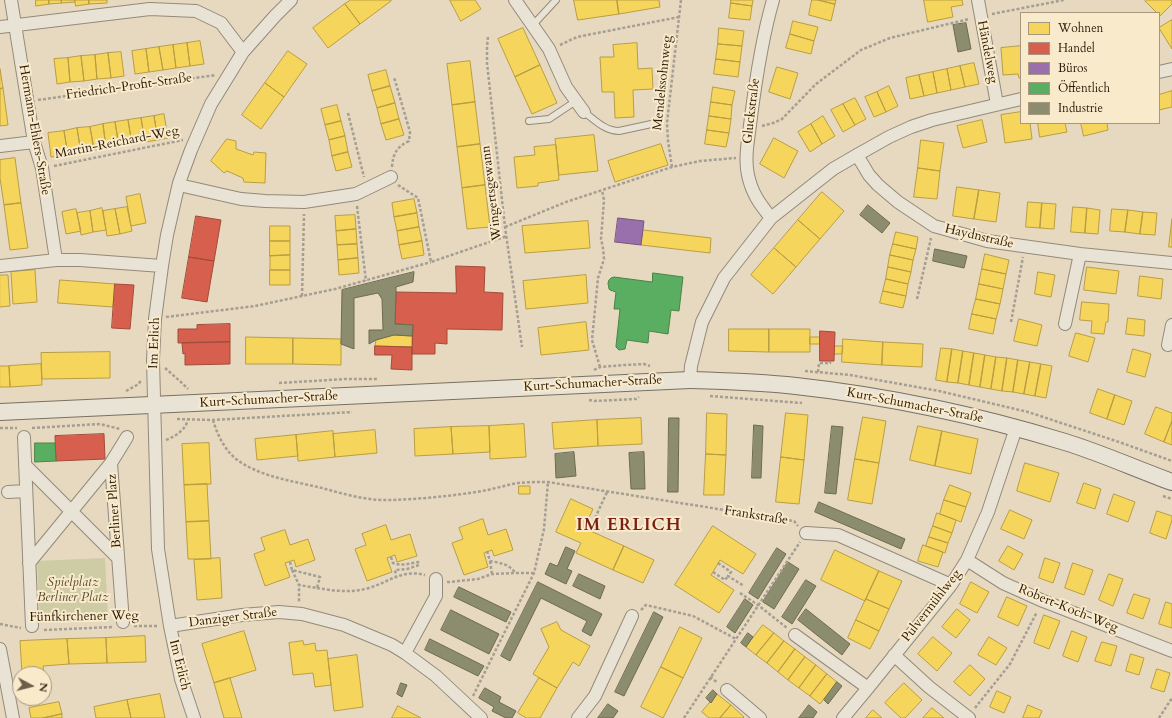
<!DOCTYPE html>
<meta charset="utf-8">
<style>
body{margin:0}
#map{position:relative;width:1172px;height:718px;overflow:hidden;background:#e6d9bf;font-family:Cardo,serif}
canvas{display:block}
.legend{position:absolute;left:1020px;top:12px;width:140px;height:112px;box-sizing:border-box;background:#f9eacb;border:1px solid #a6977e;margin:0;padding:5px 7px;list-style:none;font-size:12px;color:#2a1b0a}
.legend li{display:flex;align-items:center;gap:8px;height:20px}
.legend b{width:20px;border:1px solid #a6977e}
.north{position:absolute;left:12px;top:666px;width:40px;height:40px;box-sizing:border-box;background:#f9eacb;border:1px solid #a6977e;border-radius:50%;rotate:97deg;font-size:11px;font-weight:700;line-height:16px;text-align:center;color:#2a1b0a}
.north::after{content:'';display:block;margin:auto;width:14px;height:18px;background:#6c5e49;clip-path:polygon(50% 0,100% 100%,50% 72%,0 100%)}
</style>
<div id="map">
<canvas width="1172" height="718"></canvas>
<ul class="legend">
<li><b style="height:11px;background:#f6d55c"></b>Wohnen</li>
<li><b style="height:11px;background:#d6604d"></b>Handel</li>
<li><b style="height:11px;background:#9970ab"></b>Büros</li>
<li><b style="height:11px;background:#5aae61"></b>Öffentlich</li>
<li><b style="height:11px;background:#8c8c6e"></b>Industrie</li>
</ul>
<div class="north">N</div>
</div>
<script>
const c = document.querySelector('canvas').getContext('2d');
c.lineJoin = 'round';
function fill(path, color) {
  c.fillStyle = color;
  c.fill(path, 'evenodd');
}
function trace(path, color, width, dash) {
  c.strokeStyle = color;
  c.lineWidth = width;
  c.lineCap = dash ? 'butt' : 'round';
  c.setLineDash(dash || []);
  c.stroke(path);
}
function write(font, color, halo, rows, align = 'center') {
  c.font = font + ' Cardo,serif';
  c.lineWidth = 4;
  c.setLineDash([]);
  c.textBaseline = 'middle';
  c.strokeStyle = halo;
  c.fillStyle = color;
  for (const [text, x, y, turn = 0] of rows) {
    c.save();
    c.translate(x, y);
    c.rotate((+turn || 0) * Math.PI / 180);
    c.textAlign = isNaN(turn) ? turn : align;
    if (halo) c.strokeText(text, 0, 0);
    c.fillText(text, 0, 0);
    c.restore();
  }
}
fill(new Path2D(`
 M105 558 108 620 40 623 37 561Z`), '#cdcca4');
const homes = new Path2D(`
 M36 0H49V4L36 6Z
 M49 0H61L62 3 49 4Z
 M61 0H75V2L62 3Z
 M75 0H89V4L76 6Z
 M89 0H107V3L89 4Z
 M351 0H391V1L360 24 345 4Z
 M450 0H475L481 9 461 21Z
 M574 0H617L619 14 578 20Z
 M617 0H659L660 7 619 14Z
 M731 0H753L752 6 731 3Z
 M812 0H818L835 4 831 21 809 15Z
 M818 0H836L835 4Z
 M924 0H962L963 5 951 7 953 17 928 22Z
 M1146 0H1172V4L1160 16 1159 13H1157L1145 1Z
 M731 3 752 6 750 20 729 18Z
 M345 4 360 24 328 48 313 28Z
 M1172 20V49L1159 28Z
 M793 21 818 27 814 41 790 34Z
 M523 28 540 65 515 77 498 39Z
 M719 28 744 31 742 46 718 44Z
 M790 34 814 41 811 54 786 48Z
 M200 41 204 64 190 66 187 43Z
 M187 43 190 66 176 68 173 45Z
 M637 43 638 69 652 68 653 89 633 90 634 117 615 118 614 92H602L600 57H614L613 45Z
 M718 44 742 46 740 62 716 59Z
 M173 45 176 68 163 70 159 47Z
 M1021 46V78H1019L1018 74 1003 75 1001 48Z
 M159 47 163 70 149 72 146 49Z
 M146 49 149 72 135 74 132 51Z
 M288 51 307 64 284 97 265 83Z
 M121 52 124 76 111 78 108 53Z
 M108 53 111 78 97 79 95 55Z
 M95 55 97 79 84 81 81 56Z
 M81 56 84 81 70 82 68 58Z
 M68 58 70 82 57 84 54 59Z
 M716 59 740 62 738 77 714 74Z
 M470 61 475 102 452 105 447 64Z
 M974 63 979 84 965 87 960 66Z
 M540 65 557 103 532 114 515 77Z
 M960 66 965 87 951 90 947 69Z
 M777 67 798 73 790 99 769 92Z
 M0 69 3 88 0 89Z
 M947 69 951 90 937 93 933 72Z
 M386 70 390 86 372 91 368 75Z
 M933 72 937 93 924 96 919 75Z
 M919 75 924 96 910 99 906 78Z
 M265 83 284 97 261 129 242 115Z
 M390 86 395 103 377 108 372 91Z
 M889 86 898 106 886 112 877 92Z
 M713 87 735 91 732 105 711 102Z
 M3 88 8 125 0 126V89Z
 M1172 91V107L1159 110V95Z
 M877 92 886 112 874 117 865 97Z
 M855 98 866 119 855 125 843 104Z
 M475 102 480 144 457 147 452 105Z
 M711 102 732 105 731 119 709 116Z
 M395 103 399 119 381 124 377 108Z
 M843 104 855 125 843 132 831 110Z
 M337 105 341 121 325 125 321 109Z
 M1021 112V123H1030L1032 139 1005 143 1001 115Z
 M164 114 168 138 158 140 154 116Z
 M154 116 158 140 145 142 141 118Z
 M709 116 731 119 729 133 707 130Z
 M823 116 835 136 822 144 811 124Z
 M141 118 145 142 132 144 128 120Z
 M399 119 404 135 386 140 381 124Z
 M128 120 132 144 119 146 115 122Z
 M982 120 987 142 963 148 957 126Z
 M341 121 345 136 329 140 325 125Z
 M115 122 119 146 106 148 103 124Z
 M1038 123H1065L1067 132 1040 137Z
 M1081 123H1107L1108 130 1084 136Z
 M103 124 106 148 94 150 90 127Z
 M811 124 822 144 810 152 798 132Z
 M90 127 94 150 81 153 77 128Z
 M77 128 81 153 68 155 64 131Z
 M707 130 729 133 726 147 705 144Z
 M64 131 68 155 51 157 48 133Z
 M594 135 598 171 559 175 555 139Z
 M345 136 348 152 332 156 329 140Z
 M774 138 798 151 784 178 760 164Z
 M227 139 236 141V149L253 155 254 152 266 153 265 183 244 182 243 178 227 171 224 173 211 161Z
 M921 140 944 143 940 171 918 168Z
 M480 144 485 185 462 188 457 147Z
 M661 144 668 165 615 182 608 161Z
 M556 145 559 180 538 183V186L517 188 514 157 535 155 534 147Z
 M348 152 352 167 336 171 332 156Z
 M15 158 21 203 4 205 0 178V160Z
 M918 168 940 171 937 199 914 197Z
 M485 185 490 227 467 229 462 188Z
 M957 187 979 190 974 219 953 216Z
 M979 190 1000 193 996 222 974 219Z
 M822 192 844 211 820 239 798 220Z
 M140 194 146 223 131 226 126 197Z
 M414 199 417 213 394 217 392 203Z
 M1028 202 1042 203 1040 228 1026 227Z
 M21 203 28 248 10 250 4 205Z
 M1042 203 1056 204 1054 229 1040 228Z
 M127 207 132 231 120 234 115 209Z
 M1073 207 1087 208 1085 233 1071 232Z
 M102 208 106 230 93 232 90 211Z
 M1087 208 1100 210 1098 234 1085 233Z
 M76 209 81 231 66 234 62 212Z
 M115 209 120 234 107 236 103 211Z
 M1112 209 1128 210 1125 232 1110 231Z
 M1128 210 1143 212 1140 234 1125 232Z
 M90 211 93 232 81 235 77 213Z
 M1143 212 1157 213 1155 235 1140 234Z
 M417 213 419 227 397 231 394 217Z
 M355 215 356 229 336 231 335 216Z
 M1172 219V247H1169Z
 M798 220 820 239 796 267 774 248Z
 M588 221 590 248 525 253 522 226Z
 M270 226H290V241H270Z
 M419 227 422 241 399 245 397 231Z
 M356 229 357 244 337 245 336 231Z
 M643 230 711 238 710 253 641 245Z
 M896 232 918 237 916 249 893 244Z
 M270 241H290V255L270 256Z
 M422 241 424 255 402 259 399 245Z
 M357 244 358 258 338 260 337 245Z
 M893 244 916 249 913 260 890 255Z
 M774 248 796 267 773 294 751 275Z
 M985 254 1009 260 1006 274 982 269Z
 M290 255V270H270V256Z
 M890 255 913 260 911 272 888 267Z
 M358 258 359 273 339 275 338 260Z
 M888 267 911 272 908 284 886 279Z
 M1087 267 1119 271 1116 294 1084 290Z
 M982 269 1006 274 1003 289 979 284Z
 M35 270 37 302 13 304 11 272Z
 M270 270H290V285H270Z
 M1038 272 1055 275 1051 297 1035 294Z
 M0 275H8L10 306 0 307Z
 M586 275 588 303 526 309 523 281Z
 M1140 276 1163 279 1161 299 1138 296Z
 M886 279 908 284 906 296 883 291Z
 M60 280 115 284 113 307 58 303Z
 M979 284 1003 289 1000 304 976 299Z
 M883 291 906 296 903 308 880 303Z
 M976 299 1000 304 996 319 972 314Z
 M1082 302 1109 304 1108 322H1106L1104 334 1091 333 1092 321 1080 320Z
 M972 314 996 319 993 334 969 329Z
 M1128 318 1145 320 1144 336 1126 334Z
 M1019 319 1042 325 1037 346 1014 341Z
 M586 322 589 350 541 355 538 328Z
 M729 329H769V352L729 351Z
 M769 329H810V352H769Z
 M1076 333 1095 338 1088 362 1069 356Z
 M394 335 412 336V347L375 346 376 340Z
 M246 337 293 338V364H246Z
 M810 337H820V344H810Z
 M293 338 341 339V365L293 364Z
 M843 339 883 342 882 365 842 362Z
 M883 342 923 344 922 367 882 365Z
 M834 346H843L842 354H834Z
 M941 348 952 349 947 382 936 380Z
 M952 349 963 351 958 383 947 382Z
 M1133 349 1151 354 1145 377 1127 372Z
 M963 351 974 353 969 385 958 383Z
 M110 352V378L42 379 41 353Z
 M974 353 985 355 980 387 969 385Z
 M985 355 996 357 991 389 980 387Z
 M996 357 1007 358 1002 391 991 389Z
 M1007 358 1018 360 1013 392 1002 391Z
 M1018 360 1030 362 1024 394 1013 392Z
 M1030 362 1041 364 1035 396 1024 394Z
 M41 364 42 385 10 387 9 366Z
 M1041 364 1052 366 1046 398 1035 396Z
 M0 366H9L10 387H0Z
 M1098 389 1115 395 1107 419 1090 413Z
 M1115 395 1132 401 1124 425 1107 419Z
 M1156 407 1172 413V421L1164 442 1145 434Z
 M707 413 727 414 726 455 706 454Z
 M786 413 808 415 804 460 781 457Z
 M863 417 886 421 879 463 855 459Z
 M641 418 642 444 598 446 597 420Z
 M597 420 598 446 554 449 552 423Z
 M1172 421V445L1164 442Z
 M524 424 526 457 490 459 489 426Z
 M489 426 490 452 453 454 451 427Z
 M918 426 942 431 935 466 910 460Z
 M451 427 453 454 415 456 414 429Z
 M375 430 377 453 335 457 333 434Z
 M333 431 335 457 298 461 296 435Z
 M942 431 978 439 971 474 935 466Z
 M296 435 298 456 257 460 255 439Z
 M209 443 211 484 184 485 182 444Z
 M706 454 726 455 724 495H704Z
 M781 457 804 460 799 504 776 502Z
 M855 459 879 463 872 504 848 500Z
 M1025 463 1059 473 1050 502 1017 491Z
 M1084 483 1101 489 1095 509 1077 503Z
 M207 484 209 521 186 522 184 485Z
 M950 485 971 493 966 507 944 500Z
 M519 486H530V494H519Z
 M1114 494 1135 502 1128 522 1107 514Z
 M571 499 593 509 584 528 624 546 613 570 576 553 581 543 556 532Z
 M944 500 966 507 961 522 940 514Z
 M1010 510 1032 520 1024 539 1001 529Z
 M1157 511 1172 516V520L1166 539 1150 533Z
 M937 513 956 520 952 533 933 526Z
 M483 519 488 535 506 529 513 550 494 556 492 550 484 553 488 567 464 575 452 543 463 539 459 528Z
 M209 521 211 559H188L186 522Z
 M386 525 391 540 410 534 417 556 397 562 395 555 387 558 392 572 367 581 355 549 366 545 362 534Z
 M713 526 756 554 743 574 720 560 713 572 711 575 734 590 719 613 675 585Z
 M933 526 952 533 948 543 929 537Z
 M285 530 290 545 308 539 315 560 296 567 294 560 285 563 290 577 265 586 254 554 265 550 261 538Z
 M929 537 948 543 945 553 926 546Z
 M923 545 943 552 938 567 918 561Z
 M624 546 654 560 643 583 613 570Z
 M1008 546 1023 554 1014 570 999 561Z
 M835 550 879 571 865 601 821 580Z
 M220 558 222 598 197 600 194 560Z
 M1045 558 1060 563 1053 583 1039 578Z
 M1073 563 1093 570 1084 595 1065 588Z
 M879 571 902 581 889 609 866 599Z
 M1109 574 1123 579 1113 606 1099 600Z
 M971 582 989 592 977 613 960 604Z
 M1134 594 1150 599 1143 619 1127 613Z
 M1007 597 1027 606 1018 626 998 617Z
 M866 599 889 609 879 631 856 620Z
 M1166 602 1172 604V628L1159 624Z
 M957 609 970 620 956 638 942 627Z
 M1044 615 1060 621 1049 649 1034 643Z
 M856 620 879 631 870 649 848 638Z
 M557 622 561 630 590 646 579 666 573 662 557 688 533 674 549 647 541 629Z
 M763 625 774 633 756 655 746 647Z
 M680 627 702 638 683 678 661 667Z
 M244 631 256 670 214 683 202 644Z
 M1072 631 1087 637 1078 662 1063 656Z
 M774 633 784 641 767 663 756 655Z
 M145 636 146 662 107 663 106 638Z
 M933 637 952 653 937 671 918 654Z
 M989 637 1007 648 996 665 978 655Z
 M106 638 107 663 69 664 67 639Z
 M67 639 69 664 43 666 44 674H22L20 641Z
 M303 641 304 645 315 643 316 651 327 650 331 685 315 687 313 673 293 675 289 643Z
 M784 641 795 649 778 672 767 663Z
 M1102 642 1117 646 1111 666 1095 661Z
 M795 649 805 657 788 680 778 672Z
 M1131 654 1144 658 1139 675 1126 671Z
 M357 655 363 707 334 711 328 659Z
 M805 657 816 665 799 688 788 680Z
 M816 665 827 674 810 696 799 688Z
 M970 665 985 679 970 696 954 682Z
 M661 667 683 678 663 718 641 707Z
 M1157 669 1170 673 1164 692 1151 688Z
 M827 674 837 682 820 704 810 696Z
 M230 678 242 718H224L214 683Z
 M539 678 557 688 540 718H526L518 713Z
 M904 683 922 700 905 718H901L885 703Z
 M997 691 1011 697 1004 713 990 707Z
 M160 694 165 718H131L127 700Z
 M717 694 731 705 720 718H709L702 712Z
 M127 700 131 718H96L94 707Z
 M59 702 62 714 43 718H31L29 708Z
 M731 705 744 717 743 718H720Z
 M1028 705 1042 711 1039 718H1023Z
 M398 706 421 718H392Z
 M932 708 944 718H923Z
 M873 710 882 718H866Z
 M62 714V718H43Z`);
fill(homes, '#f6d55c');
trace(homes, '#b99d43', 1);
const shops = new Path2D(`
 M196 216 221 220 214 261 189 257Z
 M189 257 214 261 207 302 182 298Z
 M456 266 485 267 484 292 503 293 502 330 447 329V344L435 343V354H412L413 325 395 324 396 292 456 293Z
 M115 284 134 285 130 329 112 328Z
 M230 324V342L178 343V329H197V325Z
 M820 331 835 332 834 361H820Z
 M230 342V364L185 365V353L183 354 182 343Z
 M375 346 412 347V370L391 369 392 355H375Z
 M104 434 105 459 56 461 55 436Z`);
fill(shops, '#d6604d');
trace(shops, '#a24b39', 1);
const offices = new Path2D(`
 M618 218 644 221 641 245 615 242Z`);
fill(offices, '#9970ab');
trace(offices, '#78567b', 1);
const public = new Path2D(`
 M653 273 683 277 679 311 671 310 668 334 649 331 648 343 627 340 625 349 619 350 616 347V346L620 309H614L616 292 610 290 609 289 608 283 609 280 611 278 614 277 652 282Z
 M35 443H55L56 461 35 462Z`);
fill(public, '#5aae61');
trace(public, '#4c8247', 1);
const industry = new Path2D(`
 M966 23 971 49 958 52 953 25Z
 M868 205 890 223 882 233 860 215Z
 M935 249 967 256 964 268 933 261Z
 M414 272 413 282 396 287V292L395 324 413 325 412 336 394 335 376 340 369 344V330H383L382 299 378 293 354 298V349L341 344 342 290Z
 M669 418H679L678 492H668Z
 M754 425 763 426 761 478H752Z
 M832 426 843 427 836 494 825 493Z
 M574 452 576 476 556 478 555 454Z
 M644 452 645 489H631L629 453Z
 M819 502 905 539 901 549 815 512Z
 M566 547 575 551 567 569 572 571 566 584 545 574 550 563 557 566Z
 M777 548 786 554 758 599 749 593Z
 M788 562 799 569 774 609 763 602Z
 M579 574 605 586 600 599 573 586Z
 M806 580 816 586 792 624 782 617Z
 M538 582 602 614 591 636 582 631 587 621 541 598 510 661 501 656Z
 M459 587 511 612 506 622 454 597Z
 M745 599 753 605 735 633 727 627Z
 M806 609 850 644 842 655 798 620Z
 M451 610 499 634 489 654 441 630Z
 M654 612 663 617 624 696 615 692Z
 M748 633 753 637 746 647 741 643Z
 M430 639 484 666 478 676 425 650Z
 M837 682 842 686 828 704 824 700Z
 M401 683 407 685 402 697 397 694Z
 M485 688 501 697 499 702 516 711 512 718H506L492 711 494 707 479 698Z
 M713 690 717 694 711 703 706 698Z
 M608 704 618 711 613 718H598Z
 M809 705 817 712 813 718H799Z`);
fill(industry, '#8c8c6e');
trace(industry, '#6f6a50', 1);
const lane = new Path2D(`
 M532 26 556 0
 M584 112C595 120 605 131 619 131L656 123
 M529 121 549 119 576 101`);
const street = new Path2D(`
 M11 0 34 142 42 168 56 260
 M515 0 549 49 566 87 584 112
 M978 0 997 104
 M0 27 150 9 196 11 221 23 243 52
 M1159 72 1172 69
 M0 146 34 142
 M857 155 869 175 878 185 898 202 934 226 987 241 1080 254 1172 263
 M179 185 241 199 265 201 304 202 356 194 391 177
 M771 218C760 204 752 194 748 175 744 157 749 136 751 117 756 78 762 38 773 0
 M0 266 56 260H80L162 266
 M1065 324 1080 254
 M1168 345 1172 325
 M690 380 691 366 702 322 724 278 771 218 833 169 857 155 889 137 911 127 932 120 1021 99
 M24 437 32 626
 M25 465 118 558
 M8 492 26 491
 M806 533 838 535 951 585
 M967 560 1003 583 1043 601 1172 651
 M29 563 111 463
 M123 622 111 463 127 437
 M170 626 242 615 279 612 302 614 344 625 392 645 405 653 436 676 481 718
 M795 635 868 688
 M0 649 13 718
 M405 653 436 596V579
 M894 655 929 687 969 718
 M727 690 760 718
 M194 718 181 679 170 626 158 549 153 360 155 319 162 266 167 235 179 183 191 150 211 104 243 52 275 16 291 0
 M578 718 595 696 632 616
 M843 718 868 688 951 585 967 560 988 512 1016 428`);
const secondary = new Path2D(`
 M0 412 690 380C725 381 761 382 796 386 887 396 977 415 1065 442 1101 453 1136 469 1172 482`);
trace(lane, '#938a7a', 8);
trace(street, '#938a7a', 14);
trace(secondary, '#797061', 18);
trace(new Path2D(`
 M992 14 1064 0
 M488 37 487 47V63L505 227 522 347
 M560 45 577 37 679 17
 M38 100 216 75
 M348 113 364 177
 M762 126 773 123 782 119 816 84 861 50 890 38 969 19
 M54 166 183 140
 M392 167C393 153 397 147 409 141L410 132 394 77
 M672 167 668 141 667 123 681 0
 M398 185 418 198 431 262 507 236
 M357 206 366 281
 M505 227 566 202 672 167 700 161 736 158
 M302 296 304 214
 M917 299 931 238
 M166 317 255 306 335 289 431 262
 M1011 322 1023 257
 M600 367 592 340 598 278 604 259 603 248 601 239 604 200 602 190
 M165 368 182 383 188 389
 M594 370 600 367 624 365 644 364 650 366
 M805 371 850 375 939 391 1028 412 1119 442 1172 461
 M818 372 819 363H830V361
 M279 383 346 379H378
 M126 391 137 385 141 381
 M710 396 802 403
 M589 400 594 401 636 399 639 397
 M177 419 213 420 352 412
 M213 420C217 434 224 449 236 459 260 477 293 481 322 488 344 494 367 501 391 500 421 499 452 496 482 491 494 489 506 485 518 483 528 482 538 482 548 482L794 521 798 526
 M0 428H17
 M32 428 100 424 120 429
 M166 440C176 436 185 430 188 420
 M1163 496 1172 499
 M591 527 607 492
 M487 551 490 561C500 563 510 564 515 573
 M391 557 393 563C401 566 409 564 418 562L419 565 407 569 395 570 396 576
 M490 561 492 574
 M290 562 292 570 320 577 317 588 299 585V602
 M718 563 731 572 728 576 744 586
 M292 570 299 585
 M713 572 725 580 728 576
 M447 582H449L478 579 492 574 515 573H534
 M317 588C334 591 352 593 369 588 389 582 402 569 425 575
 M740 593 758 605 787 628
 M641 610 646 605 693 616 736 639
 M0 624 21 628
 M134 626H159
 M44 630 113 627
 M710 677 718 683
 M473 696 534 573 544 529 548 482
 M975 708 1010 664 1037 612
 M684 718 800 542
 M1159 718 1172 698`), '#a59e93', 2.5, [3, 2]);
trace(lane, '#e9e3d6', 6);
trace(street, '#e9e3d6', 12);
trace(secondary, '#e9e3d6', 16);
write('13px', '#2a1b0a', '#f9eacb', [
 ["Händelweg",987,52,79],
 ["Mendelssohnweg",663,83,-84],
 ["Friedrich-Profit-Straße",129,87,-8],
 ["Gluckstraße",752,111,-83],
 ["Hermann-Ehlers-Straße",34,130,80],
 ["Martin-Reichard-Weg",117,143,-11],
 ["Wingertsgewann",492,193,-97],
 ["Haydnstraße",979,237,13],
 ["Im Erlich",155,343,-88],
 ["Kurt-Schumacher-Straße",593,384,-3],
 ["Kurt-Schumacher-Straße",269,400,-3],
 ["Kurt-Schumacher-Straße",915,406,11],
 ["Berliner Platz",115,511,-94],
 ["Frankstraße",756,516,9],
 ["Pulvermühlweg",932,606,-52],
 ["Robert-Koch-Weg",1068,609,22],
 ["Fünfkirchener Weg",84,617,-1],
 ["Danziger Straße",233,618,-7],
 ["Im Erlich",179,665,76]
]);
write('italic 13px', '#554d31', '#f9eacb', [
 ["Spielplatz",73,583],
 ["Berliner Platz",73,598]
]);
c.letterSpacing = '1px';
write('bold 17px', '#7a1f14', '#f9eacb', [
 ["IM ERLICH",629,526]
]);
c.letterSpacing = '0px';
</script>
